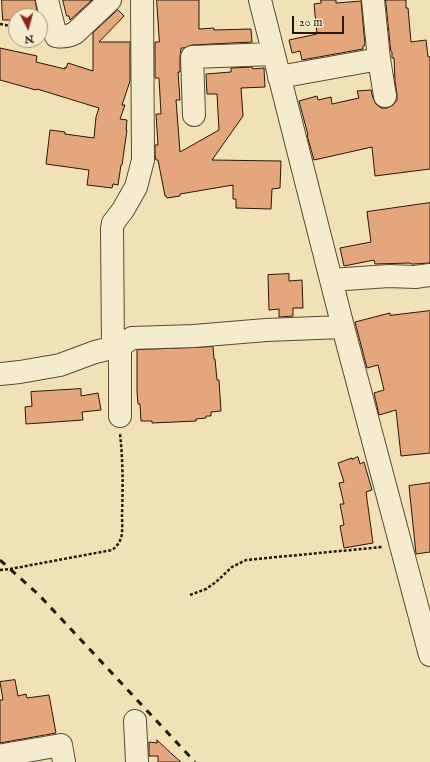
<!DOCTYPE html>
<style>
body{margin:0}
#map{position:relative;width:430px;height:762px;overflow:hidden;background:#f0e2b6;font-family:"IM FELL English",serif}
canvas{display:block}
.north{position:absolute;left:8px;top:8px;width:40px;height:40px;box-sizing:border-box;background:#f5ecd0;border:1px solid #a39682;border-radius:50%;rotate:174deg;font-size:11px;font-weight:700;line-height:16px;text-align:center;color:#27160d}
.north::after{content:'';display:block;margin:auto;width:14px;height:18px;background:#8f2418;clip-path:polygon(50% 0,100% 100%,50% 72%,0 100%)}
.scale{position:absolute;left:292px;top:16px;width:52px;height:18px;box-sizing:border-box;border:2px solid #27160d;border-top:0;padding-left:5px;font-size:12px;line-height:14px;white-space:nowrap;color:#27160d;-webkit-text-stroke:3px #f5ecd0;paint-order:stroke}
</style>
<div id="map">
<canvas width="430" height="762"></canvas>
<div class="north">N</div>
<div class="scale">20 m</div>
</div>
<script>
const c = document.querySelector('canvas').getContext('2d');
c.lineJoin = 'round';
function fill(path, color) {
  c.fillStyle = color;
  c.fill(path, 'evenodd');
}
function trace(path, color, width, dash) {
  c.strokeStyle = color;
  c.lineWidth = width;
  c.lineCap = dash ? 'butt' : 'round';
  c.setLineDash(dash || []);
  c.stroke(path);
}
const building = new Path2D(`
 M2 0H35L38 16H16V20H3Z
 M63 0H92L70 20 69 16H67Z
 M157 0H199V29L214 28V30L251 29 252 42 192 45 184 48H181L180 57V72H178L180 100H176L180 152 219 130 217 94H207L206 74 231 72V68L252 67 253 69 264 68 265 87 241 88 243 116 212 160 281 161 280 188 272 189 271 209 236 208V199H233V185L180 194V196L167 198 166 196H165L158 160H156L155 155V145H158L156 114H161L159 78H155V42H159Z
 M321 0H336V3L361 1 365 45 363 46V49L302 60 300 51 292 53 289 40 317 34 314 4 321 3Z
 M386 0H406V8H408L411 42 426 40 428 57H430V169L375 176 372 147 314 160 307 135H308L299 101 317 96 318 100 331 97 332 104 359 98 357 91 371 90 373 98 376 104 381 108H387L393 105 397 100V94L395 81 394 58H392V52L391 51Z
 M118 10 124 16 99 42H130V81L122 105H125L120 119 127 120 126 130H127L122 165H121L118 185 113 184 112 188 87 185 89 170 46 164 50 130 65 132V134L94 138 96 117 99 108 37 89 36 90 0 80V48L37 56 36 62 65 69V67L66 68 68 63 93 71V33Z
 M430 203V263L414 264H411L410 263 375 264 374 260 344 266 340 248 371 242 367 212Z
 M289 274V281L302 280 303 308H293V316L279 317V309L269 310 268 275Z
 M430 311V453L401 456 396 410 379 415 374 393 384 390 378 365 367 368 355 322 390 313V315Z
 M213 347 214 359H215L217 380H219L221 411 211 412V416H206V418L196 419V421L152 423V421H141L140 404H138L137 392V350Z
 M81 389V396L98 393 101 410 82 412 83 420 26 424 25 407 32 406 31 392Z
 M358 457 360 464 364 462 372 490 366 492 373 543 344 548 340 526 344 525 340 504H344L339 483 344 482 338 463 352 458V459Z
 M430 483V552L416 554 409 486Z
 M15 680 18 696 26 694 27 698 49 695 56 733 0 743V700H3L0 682Z
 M157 740 173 755 181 762H158V756H149V742L157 743Z`);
fill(building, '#e6a67c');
trace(building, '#27160d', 1);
const minor = new Path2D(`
 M47 0 56 36C63 37 68 37 75 33L110 0
 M260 0 343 327 430 655
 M373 0 379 59 385 96
 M279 77 379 59
 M194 115 192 57 273 54
 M331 280 389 276 415 277 430 275
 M120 346V416
 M113 347 112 229 113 223 123 210 136 187 143 160 142 0
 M0 374 20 372 60 365 95 352 120 346 132 338 194 336 266 330 343 327
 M135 721 137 762
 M5 762 3 755 61 745 64 762`);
trace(minor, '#594937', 24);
trace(new Path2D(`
 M0 24 16 27
 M0 570 10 569 112 550C116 547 119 544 121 538 123 531 122 522 122 514 123 487 123 461 120 434
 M190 595 206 589 216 582 232 567 246 560 382 547`), '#27160d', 2.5, [3, 2]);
trace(minor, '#f5ecd0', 22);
trace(new Path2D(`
 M0 560 39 595 195 762`), '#27160d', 3, [7, 7]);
</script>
